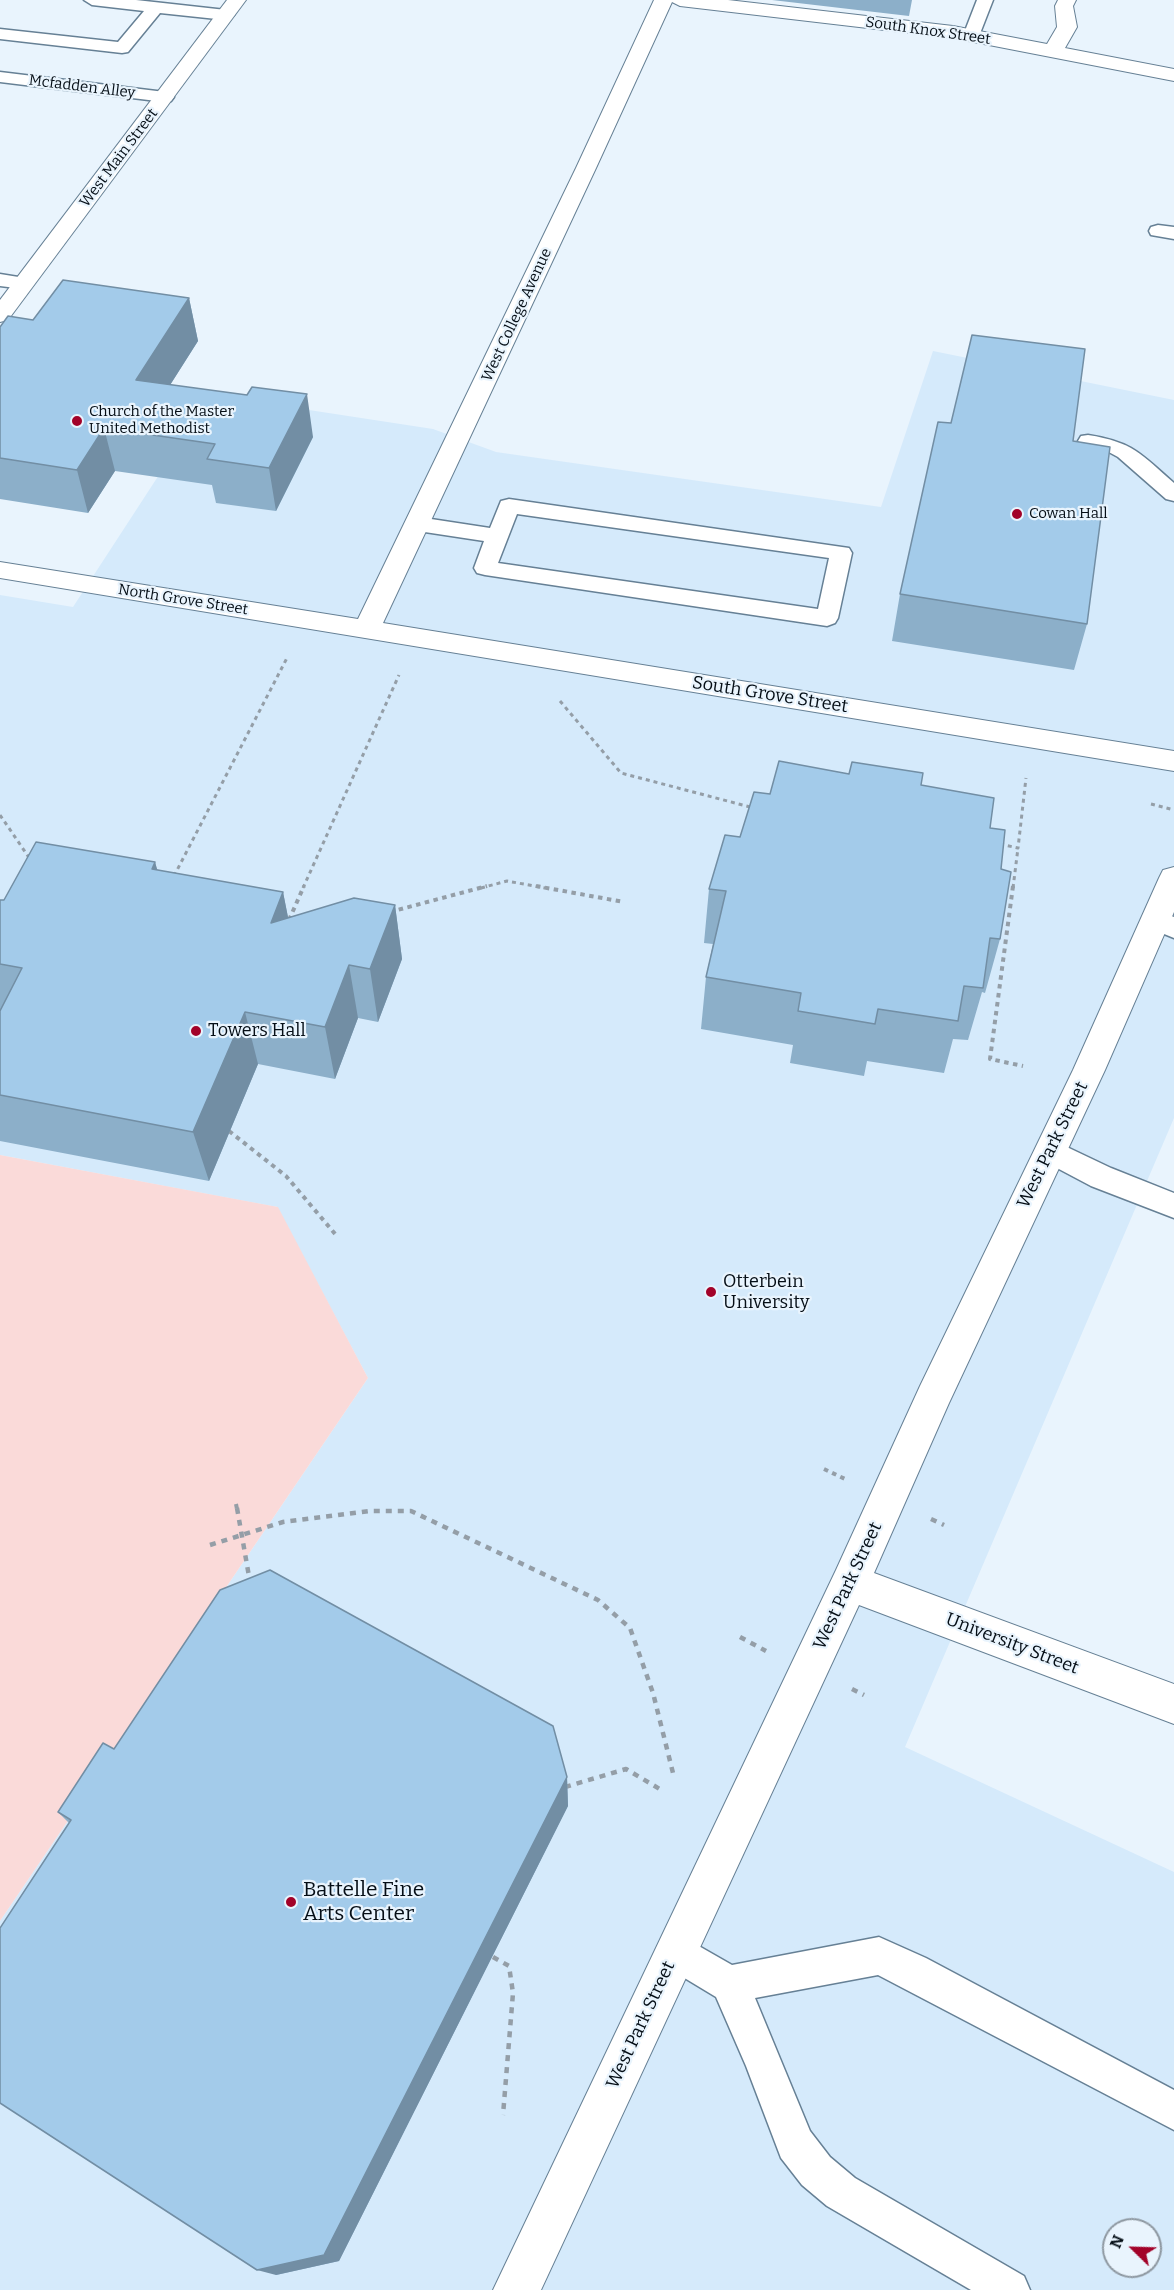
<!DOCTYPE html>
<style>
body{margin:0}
#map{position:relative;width:1174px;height:2290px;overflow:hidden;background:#e9f4fd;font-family:Bitter,serif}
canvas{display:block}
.north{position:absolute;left:1102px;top:2218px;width:60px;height:60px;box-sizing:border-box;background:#e9f4fd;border:2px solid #8e98a1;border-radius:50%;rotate:293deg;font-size:16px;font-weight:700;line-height:24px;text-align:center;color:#050e16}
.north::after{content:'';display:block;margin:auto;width:21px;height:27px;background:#a20229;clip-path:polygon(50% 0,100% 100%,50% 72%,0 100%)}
</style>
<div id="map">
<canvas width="1174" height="2290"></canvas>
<div class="north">N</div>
</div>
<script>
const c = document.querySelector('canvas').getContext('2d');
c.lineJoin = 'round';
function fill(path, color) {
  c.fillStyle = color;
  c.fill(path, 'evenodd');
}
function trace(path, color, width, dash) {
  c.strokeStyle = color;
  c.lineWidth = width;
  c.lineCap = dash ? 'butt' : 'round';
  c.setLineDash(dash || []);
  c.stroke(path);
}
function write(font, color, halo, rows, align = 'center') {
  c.font = font + ' Bitter,serif';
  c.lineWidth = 4.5;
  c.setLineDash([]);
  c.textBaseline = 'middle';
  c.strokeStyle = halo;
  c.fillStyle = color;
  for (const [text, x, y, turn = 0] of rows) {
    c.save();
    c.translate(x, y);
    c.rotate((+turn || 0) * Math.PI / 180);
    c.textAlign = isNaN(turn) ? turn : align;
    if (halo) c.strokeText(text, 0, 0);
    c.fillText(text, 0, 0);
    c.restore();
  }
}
fill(new Path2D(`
 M933 351 1174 400V1118L905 1747 1174 1872V2290H0V1921L368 1378 277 1207 0 1155V595L73 607 211 395 433 429 496 452 881 507ZM1114 2230H1150V2266H1114Z`), '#d5eafb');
fill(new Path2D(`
 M0 1155 278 1207 368 1378 0 1921Z`), '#fadad9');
const service = new Path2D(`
 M84 0H136L226 10 234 15 226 20 160 13 128 52 122 53 0 39V29L118 42 144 11 92 5Z
 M977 0H993L979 36 971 41 963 36Z
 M0 72 165 92 171 93 174 97 171 101 165 102 0 82Z
 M1158 225 1174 227V239L1151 235 1149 231 1151 227Z
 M0 274 31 279 34 283 31 287 24 289 0 286Z
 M1088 435C1133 442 1141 454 1174 483V501L1166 499 1118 457 1105 450 1081 446 1078 441 1081 436Z
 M509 499 849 548 852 553 838 618 835 623 827 626 485 575 477 573 474 568 484 541 418 531 410 529 407 524 410 519 418 517 490 528 501 501ZM517 514 829 558 818 609 498 563Z
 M1156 910 1174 917V938L1147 927 1143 920 1147 913Z
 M1050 1139 1111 1168 1174 1193V1218L1091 1186 1040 1159 1036 1151 1040 1143Z
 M676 1933 732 1965 879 1937 926 1958 1174 2090V2130L878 1975 755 1998 810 2131 830 2157 855 2178 1024 2276 1030 2290H971L827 2206 802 2185 781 2158 746 2066 716 1997 663 1965 657 1952 663 1939Z`);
const minor = new Path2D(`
 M654 0H728L953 26 1047 44 1057 27 1055 6 1058 0H1076L1073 6 1077 27 1065 48 1174 69V81L953 38 680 6 672 2 596 168 383 623 1174 751V771L0 578V562L358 619 576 168Z
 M1174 867V912L1105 1070 949 1403 874 1573 1174 1684V1724L859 1605 541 2290H493L836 1570 920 1386 1073 1070 1159 878 1163 870Z`);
const secondary = new Path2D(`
 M227 0H246L8 320 0 322V300Z`);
trace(service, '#668095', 3);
trace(minor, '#668095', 2);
trace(secondary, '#668095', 2);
trace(new Path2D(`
 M560 701 621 773 754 808
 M1151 804 1174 810
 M0 815 30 859
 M1000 844 1018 848 1026 778
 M174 876 288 656
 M303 888 399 675
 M481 888 507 881 545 888
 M1013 888 1018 848`), '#949ea7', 3, [4, 4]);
trace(new Path2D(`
 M536 886 624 902
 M1013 886 990 1059 1023 1066
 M390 912 487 886
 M289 920 304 886
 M229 1131 286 1176 336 1235
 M824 1469 845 1479
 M236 1504 237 1509`), '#949ea7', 4, [4.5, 4.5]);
trace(new Path2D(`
 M237 1508 250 1582
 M931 1519 944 1525
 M210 1545 283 1522 370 1511H411L598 1600 630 1628 653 1693 673 1773
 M740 1637 766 1651
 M852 1689 864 1695
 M565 1787 626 1769 663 1791
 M493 1957 509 1966 513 1993 503 2115`), '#949ea7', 4.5, [6, 6]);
fill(service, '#fff');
fill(minor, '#fff');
fill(secondary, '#fff');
fill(new Path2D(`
 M772 0H912L909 16Z
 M189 298 198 341 170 385 313 437 276 511 216 503 212 485 115 471 88 513 0 499V327L33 320Z
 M1073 441 1087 624 1074 670 892 641 900 594Z
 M849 774 921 785 990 828 1001 869 1000 939 985 993 982 992 968 1040 953 1039 944 1073 867 1061 864 1076 790 1063 793 1045 701 1029 706 977 713 944 704 943 709 889 740 837 770 794Z
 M155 862 157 870 283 892 288 918 395 905 402 959 378 1022 358 1018 335 1079 258 1064 209 1181 0 1141V900H4Z
 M114 1749 567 1777 568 1806 339 2261 276 2275 69 1823 58 1812Z`), '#8cafc9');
fill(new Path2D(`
 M189 298 198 341 146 423 136 380Z
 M307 394 313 437 276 511 269 468Z
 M104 428 115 471 88 513 77 470Z
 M155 862 171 917 152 869Z
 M283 892 294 947 271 923Z
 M395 905 402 959 378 1022 370 969Z
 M349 965 358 1018 335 1079 325 1027Z
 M245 1012 258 1064 209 1181 193 1132Z
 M567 1777 568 1806 339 2261 276 2275 257 2270Z`), '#728ea4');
const building = new Path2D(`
 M63 280 189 298 136 380 247 395 252 387 307 394 269 468 207 459 215 444 104 428 77 470 0 458V327L8 316 33 320Z
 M972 335 1085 349 1073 441 1110 447 1087 624 900 594 938 422 951 423Z
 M779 761 849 774 852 762 923 773 921 785 994 798 990 828 1005 830 1001 869 1011 872 1000 939 990 938 983 988 964 986 958 1021 878 1009 875 1024 798 1011 801 993 706 977 726 891 709 889 725 835 740 837 754 792 770 794Z
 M36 842 155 862 152 869 283 892 271 923 354 898 395 905 370 969 349 965 325 1027 245 1012 193 1132 0 1095V1011L22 968 0 964V900H4Z
 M270 1570 553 1726 567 1777 324 2255 257 2270 0 2103V1928L71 1820 58 1812 103 1743 114 1749 220 1590Z`);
fill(building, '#a3cbea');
trace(building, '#728ea4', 1.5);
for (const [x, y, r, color] of [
 [77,421,6,"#a20229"],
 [1017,514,6,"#a20229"],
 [196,1031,6,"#a20229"],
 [711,1292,6,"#a20229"],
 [291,1902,6,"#a20229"]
]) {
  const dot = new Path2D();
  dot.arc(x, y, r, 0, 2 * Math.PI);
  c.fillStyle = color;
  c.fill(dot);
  trace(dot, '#e9f4fd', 2);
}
write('15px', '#050e16', '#e9f4fd', [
 ["South Knox Street",928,31,8],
 ["Mcfadden Alley",82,87,7],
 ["West Main Street",119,158,-53],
 ["West College Avenue",517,315,-65],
 ["North Grove Street",183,600,9]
]);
write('15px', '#050e16', '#e9f4fd', [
 ["Church of the Master",89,412],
 ["United Methodist",89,429],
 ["Cowan Hall",1029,514]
], 'left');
write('18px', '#050e16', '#e9f4fd', [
 ["South Grove Street",770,695,9],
 ["West Park Street",1053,1145,-64],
 ["West Park Street",848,1586,-65],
 ["University Street",1012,1644,21],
 ["West Park Street",641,2025,-65]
]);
write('18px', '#050e16', '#e9f4fd', [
 ["Towers Hall",208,1031],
 ["Otterbein",723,1282],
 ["University",723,1303]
], 'left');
write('21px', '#050e16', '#e9f4fd', [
 ["Battelle Fine",303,1890],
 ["Arts Center",303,1914]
], 'left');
</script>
